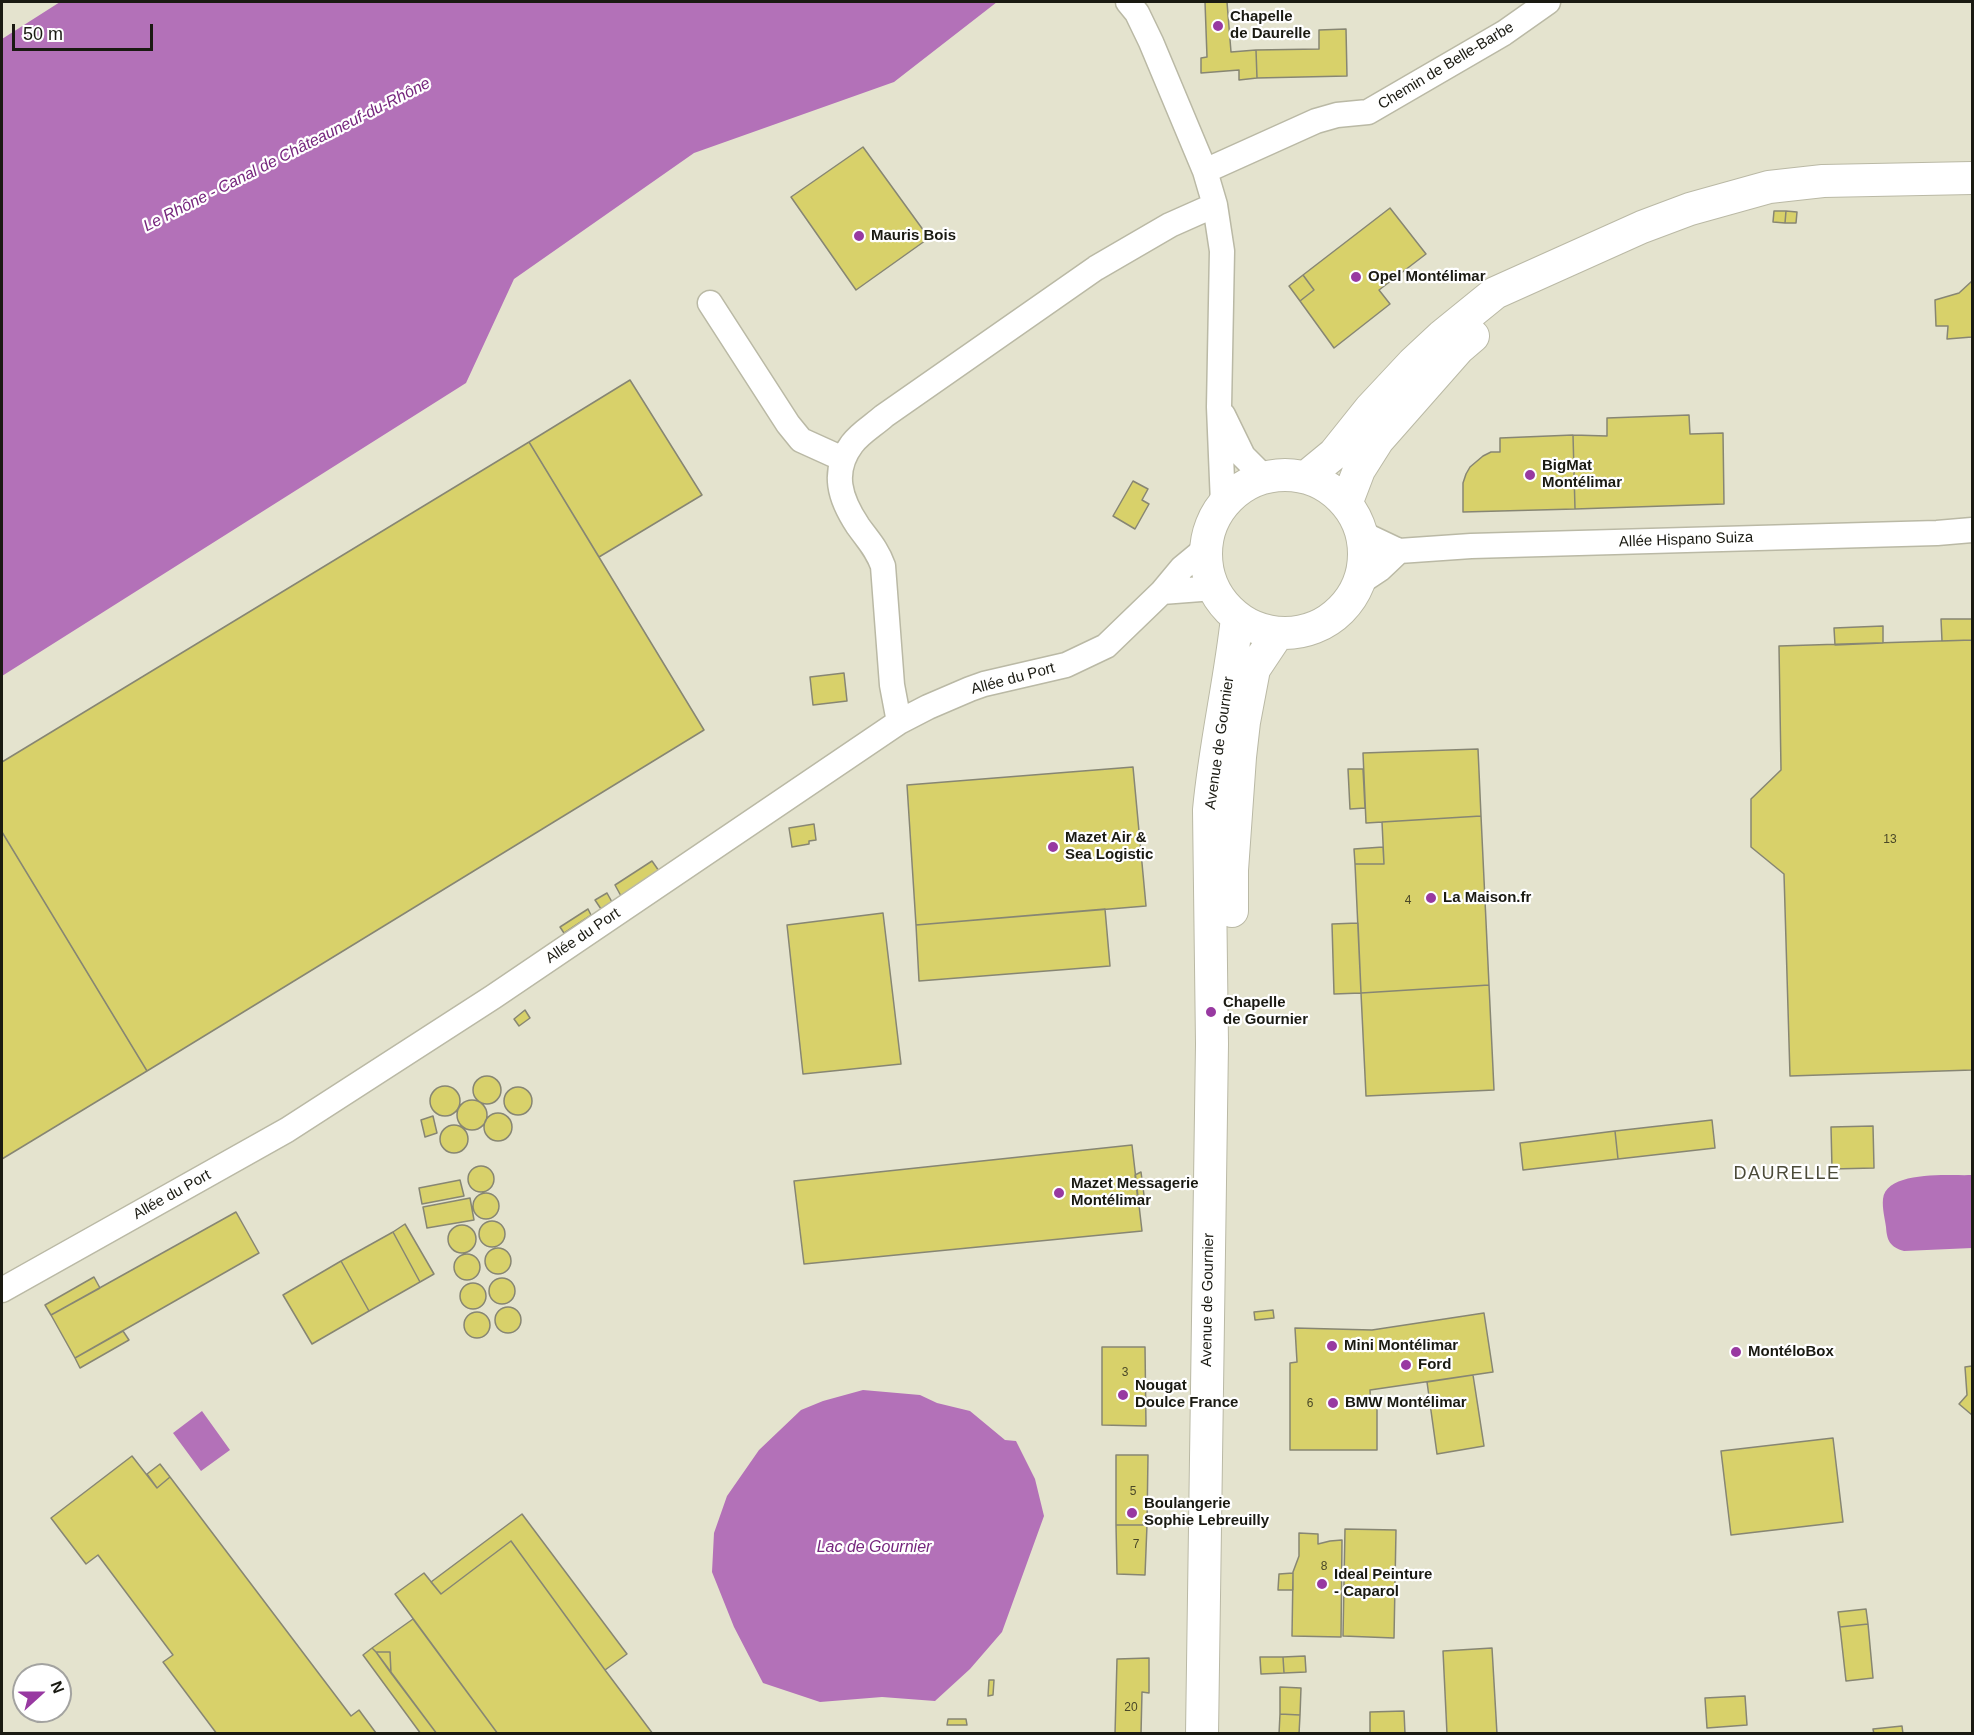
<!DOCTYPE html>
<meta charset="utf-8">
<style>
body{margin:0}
#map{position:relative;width:1974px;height:1735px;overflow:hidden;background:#e4e3ce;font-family:Arial,sans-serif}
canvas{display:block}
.frame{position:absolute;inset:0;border:3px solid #1a1a12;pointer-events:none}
.north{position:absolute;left:12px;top:1663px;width:60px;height:60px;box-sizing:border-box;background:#fff;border:2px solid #a3a3a0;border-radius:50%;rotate:69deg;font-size:16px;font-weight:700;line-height:24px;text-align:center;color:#1a1a12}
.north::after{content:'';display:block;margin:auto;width:21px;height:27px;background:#9839a1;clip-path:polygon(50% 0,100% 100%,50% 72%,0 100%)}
.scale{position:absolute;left:12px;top:24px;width:141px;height:27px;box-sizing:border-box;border:3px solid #1a1a12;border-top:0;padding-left:8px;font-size:18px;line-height:21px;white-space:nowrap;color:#1a1a12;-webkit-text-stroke:4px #fff;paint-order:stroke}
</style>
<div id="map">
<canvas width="1974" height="1735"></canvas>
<div class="frame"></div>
<div class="north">N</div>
<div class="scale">50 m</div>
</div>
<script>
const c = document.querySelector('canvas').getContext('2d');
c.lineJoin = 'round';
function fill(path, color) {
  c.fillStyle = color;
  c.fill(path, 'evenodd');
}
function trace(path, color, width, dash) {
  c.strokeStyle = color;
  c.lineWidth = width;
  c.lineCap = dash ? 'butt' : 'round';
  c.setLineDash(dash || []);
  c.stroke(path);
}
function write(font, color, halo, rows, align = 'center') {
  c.font = font + ' Arial,sans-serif';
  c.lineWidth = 4.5;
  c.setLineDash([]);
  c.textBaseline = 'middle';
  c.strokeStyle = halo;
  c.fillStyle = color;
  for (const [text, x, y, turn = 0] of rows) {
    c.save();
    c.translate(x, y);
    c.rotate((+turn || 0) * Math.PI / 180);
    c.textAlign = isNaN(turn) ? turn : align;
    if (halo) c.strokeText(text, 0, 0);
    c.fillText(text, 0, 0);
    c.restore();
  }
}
fill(new Path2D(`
 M60 2H997L894 82 694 153 514 279 466 383 2 676V39Z
 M1972 1175V1248L1904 1251C1890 1247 1887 1241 1886 1227 1885 1219 1882 1208 1883 1199 1886 1170 1951 1176 1972 1175Z
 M863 1390 920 1395 937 1403 970 1411 1005 1440 1016 1441 1035 1479 1044 1516 1002 1632 970 1669 935 1701 882 1697 820 1702 763 1683 734 1627 712 1572 714 1533 727 1496 759 1450 801 1410 823 1401Z
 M202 1411 230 1450 201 1471 173 1433Z`), '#b371b8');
const building = new Path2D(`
 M1205 2H1227L1231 52 1256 50 1257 78 1239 80V70L1201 73V58L1207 57Z
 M1346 29 1347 76 1257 78 1256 50 1319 49V30Z
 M863 147 929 238 856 290 791 197Z
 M1390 208 1426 254 1379 290 1390 304 1334 348 1300 301 1314 290 1303 275Z
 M1774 211H1786L1785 223 1773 222Z
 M1786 211 1797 212 1796 223H1785Z
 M1303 275 1314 290 1300 301 1289 286Z
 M1972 281V337L1947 339 1948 326H1936L1935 300 1959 293Z
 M630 380 702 495 599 557 529 442Z
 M1689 415 1690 434 1723 433 1724 504 1575 509 1573 435 1607 436V418Z
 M1573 435 1575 509 1463 512V483L1466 474 1470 467 1483 456 1491 452H1500V438Z
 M529 442 704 730 147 1071 2 832V762Z
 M1133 481 1148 489 1142 500 1149 504 1135 529 1113 516Z
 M1941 619H1972V640L1942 641Z
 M1883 626V643L1835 645 1834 628Z
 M1972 640V1070L1790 1076 1784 874 1751 847V799L1781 770 1779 646Z
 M844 673 847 701 813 705 810 677Z
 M1478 749 1481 816 1366 823 1363 753Z
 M1133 767 1146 906 916 925 907 785Z
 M1348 769H1363L1365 808 1350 809Z
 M1481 816 1489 985 1361 993 1355 864H1384L1382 822Z
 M814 824 816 840 809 841V844L792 847 789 828Z
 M2 832 147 1071 2 1159Z
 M1383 847 1384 864H1355L1354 849Z
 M652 861 659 871 621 896 615 885Z
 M607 893 612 902 601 909 595 900Z
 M588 909 591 915 564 933 560 927Z
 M1105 909 1110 966 919 981 916 925Z
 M883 913 901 1064 803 1074 787 925Z
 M1358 923 1361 993 1334 994 1332 924Z
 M1489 985 1494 1090 1366 1096 1361 993Z
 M525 1010 530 1018 519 1026 514 1019Z
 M473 1090a14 14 0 1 1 28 0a14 14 0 1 1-28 0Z
 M430 1101a15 15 0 1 1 30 0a15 15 0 1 1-30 0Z
 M504 1101a14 14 0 1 1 28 0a14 14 0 1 1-28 0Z
 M457 1115a15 15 0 1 1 30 0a15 15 0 1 1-30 0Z
 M484 1127a14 14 0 1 1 28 0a14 14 0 1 1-28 0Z
 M433 1116 437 1133 425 1137 421 1120Z
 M1712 1120 1715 1148 1618 1159 1615 1131Z
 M440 1139a14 14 0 1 1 28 0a14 14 0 1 1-28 0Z
 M1873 1126 1874 1168 1832 1169 1831 1127Z
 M1615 1131 1618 1159 1523 1170 1520 1143Z
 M1132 1145 1142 1231 804 1264 794 1181Z
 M468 1179a13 13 0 1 1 26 0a13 13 0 1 1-26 0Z
 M1141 1172 1145 1203 1138 1201 1135 1175Z
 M460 1180 464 1196 422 1204 419 1188Z
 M473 1206a13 13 0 1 1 26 0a13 13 0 1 1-26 0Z
 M470 1198 474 1220 427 1228 423 1207Z
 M236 1212 259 1253 75 1358 51 1315Z
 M479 1234a13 13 0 1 1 26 0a13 13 0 1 1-26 0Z
 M405 1224 434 1274 420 1282 393 1232Z
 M448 1239a14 14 0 1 1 28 0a14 14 0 1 1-28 0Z
 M393 1232 420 1282 369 1311 341 1261Z
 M485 1261a13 13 0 1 1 26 0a13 13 0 1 1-26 0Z
 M454 1267a13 13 0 1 1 26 0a13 13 0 1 1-26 0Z
 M341 1261 369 1311 312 1344 283 1295Z
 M94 1277 100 1288 51 1315 45 1305Z
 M489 1291a13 13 0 1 1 26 0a13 13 0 1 1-26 0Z
 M460 1296a13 13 0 1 1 26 0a13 13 0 1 1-26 0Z
 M495 1320a13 13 0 1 1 26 0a13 13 0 1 1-26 0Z
 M1273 1310 1274 1318 1255 1320 1254 1312Z
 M464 1325a13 13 0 1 1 26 0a13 13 0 1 1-26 0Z
 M1484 1313 1493 1372 1370 1390 1371 1407H1377V1450H1290V1363L1297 1362 1295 1328 1372 1330Z
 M123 1331 129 1340 80 1368 75 1358Z
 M1102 1347H1145L1146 1426 1102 1425Z
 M1972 1366V1415L1959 1404 1967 1395 1965 1367Z
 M1473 1375 1484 1446 1437 1454 1427 1382Z
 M1833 1438 1843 1522 1731 1535 1721 1451Z
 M1116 1455H1148L1147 1525H1116Z
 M132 1456 157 1488 170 1477 351 1716 359 1710 376 1733 217 1734 163 1662 173 1655 98 1555 86 1564 51 1518Z
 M160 1464 170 1477 157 1488 147 1474Z
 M522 1514 627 1654 605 1670 511 1541 441 1594 431 1582Z
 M1116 1525H1147L1145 1575 1117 1574Z
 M1345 1529 1396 1530 1394 1638 1343 1636Z
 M1299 1533 1318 1534V1544L1330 1541 1342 1540 1341 1637 1292 1636 1293 1572 1299 1556Z
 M511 1541 605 1670 653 1734H498L395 1594 424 1573 441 1594Z
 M1293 1573V1590H1278L1279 1574Z
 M1866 1609 1868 1624 1840 1627 1838 1612Z
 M413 1619 498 1734H437L391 1673 390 1652H376L372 1648Z
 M1868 1624 1873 1678 1846 1681 1840 1627Z
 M372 1648 376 1652 437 1734H421L363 1655Z
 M1492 1648 1497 1734H1447L1443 1651Z
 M376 1652H390L391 1673Z
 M1305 1656 1306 1672 1284 1673 1283 1657Z
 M1260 1657H1283L1284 1673 1261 1674Z
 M1149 1658V1693L1142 1692 1141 1734H1115L1117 1659Z
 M989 1680H994L993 1695 988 1696Z
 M1280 1687 1301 1688 1300 1715 1280 1714Z
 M1745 1696 1747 1725 1707 1728 1705 1698Z
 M1404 1711 1405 1734H1370V1712Z
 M1280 1714 1300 1715 1299 1734H1279Z
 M948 1719H966L967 1725H947Z
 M1902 1726 1903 1734H1874L1873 1729Z`);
fill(building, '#d8d16a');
trace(building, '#878673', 1.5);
const minor = new Path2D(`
 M1128 2 1137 13 1151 42 1205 171 1215 205 1222 251 1219 407 1223 504
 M1205 171 1316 121 1337 115 1368 112 1504 33 1548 2
 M710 303 788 424 801 440 843 459
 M1223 415 1243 456 1264 477
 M1361 533 1399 551 1471 546 1937 533 1972 530
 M1205 549 1182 568 1162 592 1201 589 1212 586
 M1359 583 1380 569 1399 551
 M899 722 892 685 883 566C877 549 868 540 858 526 840 499 831 472 852 444 860 433 874 425 884 416L1096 268 1170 225 1215 205
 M2 1290 287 1130 493 997 899 722 928 707 970 689 984 684 1066 665 1106 646 1162 592`);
const major = new Path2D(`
 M1206 554a79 79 0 1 1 158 0a79 79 0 1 1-158 0Z
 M1306 477 1334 454 1370 409 1413 363 1442 336 1495 293 1642 227 1690 209 1769 187 1823 181 1972 178
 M1346 504 1359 470 1378 440 1459 348 1473 336
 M1232 911V870L1240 757 1244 722 1254 669 1278 633
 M1202 1734 1212 1044 1209 810C1215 745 1230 682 1237 618`);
trace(minor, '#bab9a5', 27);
trace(major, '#bab9a5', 34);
trace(minor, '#fff', 24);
trace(major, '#fff', 32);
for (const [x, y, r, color] of [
 [1218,26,6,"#9839a1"],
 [859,236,6,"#9839a1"],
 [1356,277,6,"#9839a1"],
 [1530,475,6,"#9839a1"],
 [1053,847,6,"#9839a1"],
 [1431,898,6,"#9839a1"],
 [1211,1012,6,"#9839a1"],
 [1059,1193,6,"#9839a1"],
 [1332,1346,6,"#9839a1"],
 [1736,1352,6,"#9839a1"],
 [1406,1365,6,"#9839a1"],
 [1123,1395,6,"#9839a1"],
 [1333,1403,6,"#9839a1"],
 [1132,1513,6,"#9839a1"],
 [1322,1584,6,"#9839a1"]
]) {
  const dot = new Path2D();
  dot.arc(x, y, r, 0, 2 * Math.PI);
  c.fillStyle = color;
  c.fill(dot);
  trace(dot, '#fff', 2);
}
write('12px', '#4a4828', null, [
 ["13",1890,840],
 ["4",1408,901],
 ["3",1125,1373],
 ["6",1310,1404],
 ["5",1133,1492],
 ["7",1136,1545],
 ["8",1324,1567],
 ["20",1131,1708]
]);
write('bold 15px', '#1a1a12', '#fff', [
 ["Chapelle",1230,17],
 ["de Daurelle",1230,34],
 ["Mauris Bois",871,236],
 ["Opel Montélimar",1368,277],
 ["BigMat",1542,466],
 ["Montélimar",1542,483],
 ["Mazet Air &",1065,838],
 ["Sea Logistic",1065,855],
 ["La Maison.fr",1443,898],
 ["Chapelle",1223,1003],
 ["de Gournier",1223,1020],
 ["Mazet Messagerie",1071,1184],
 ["Montélimar",1071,1201],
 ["Mini Montélimar",1344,1346],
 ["MontéloBox",1748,1352],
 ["Ford",1418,1365],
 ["Nougat",1135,1386],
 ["Doulce France",1135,1403],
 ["BMW Montélimar",1345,1403],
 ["Boulangerie",1144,1504],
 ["Sophie Lebreuilly",1144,1521],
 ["Ideal Peinture",1334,1575],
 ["- Caparol",1334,1592]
], 'left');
write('15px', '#1a1a12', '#fff', [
 ["Chemin de Belle-Barbe",1446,66,-31],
 ["Allée Hispano Suiza",1686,540,-2],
 ["Allée du Port",1013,679,-15],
 ["Avenue de Gournier",1220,743,-82],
 ["Allée du Port",583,936,-34],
 ["Allée du Port",172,1195,-29],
 ["Avenue de Gournier",1208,1300,-89]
]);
write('italic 16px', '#76267d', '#fff', [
 ["Le Rhône - Canal de Châteauneuf-du-Rhône",287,155,-27],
 ["Lac de Gournier",874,1548]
]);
c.letterSpacing = '1.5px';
write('18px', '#4c4b39', '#fff', [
 ["DAURELLE",1787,1174]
]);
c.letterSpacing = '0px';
</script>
